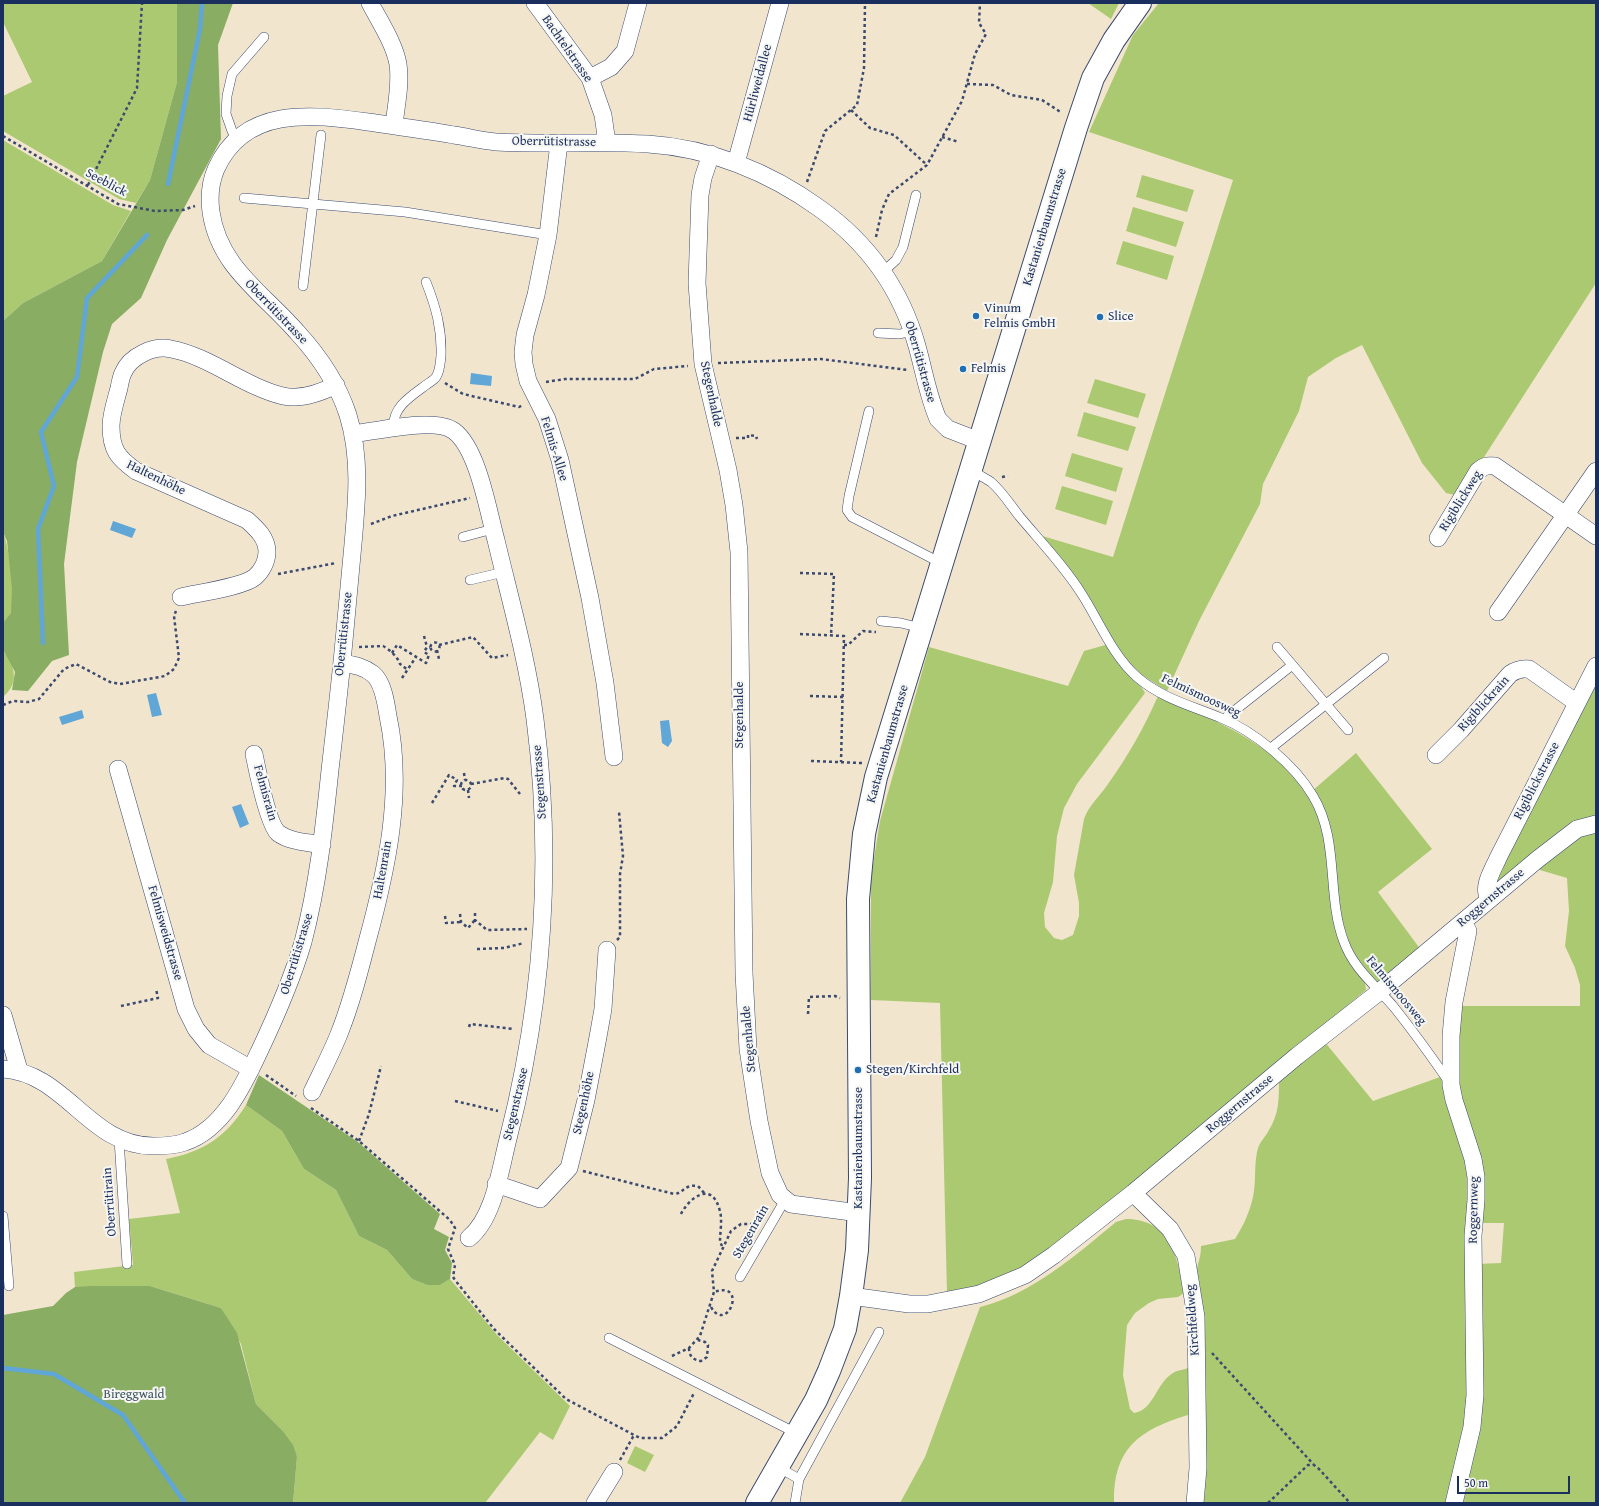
<!DOCTYPE html>
<meta charset="utf-8">
<style>
body{margin:0}
#map{position:relative;width:1599px;height:1506px;overflow:hidden;background:#f2e5ce;font-family:"Gentium Book Plus",serif}
canvas{display:block}
.frame{position:absolute;inset:0;border:4px solid #1b2f5e;pointer-events:none}
.scale{position:absolute;left:1457px;top:1476px;width:113px;height:18px;box-sizing:border-box;border:2px solid #1b2f5e;border-top:0;padding-left:5px;font-size:12px;line-height:14px;white-space:nowrap;color:#1b2f5e;-webkit-text-stroke:3px #f6f6f2;paint-order:stroke}
</style>
<div id="map">
<canvas width="1599" height="1506"></canvas>
<div class="frame"></div>
<div class="scale">50 m</div>
</div>
<script>
const c = document.querySelector('canvas').getContext('2d');
c.lineJoin = 'round';
function fill(path, color) {
  c.fillStyle = color;
  c.fill(path, 'evenodd');
}
function trace(path, color, width, dash) {
  c.strokeStyle = color;
  c.lineWidth = width;
  c.lineCap = dash ? 'butt' : 'round';
  c.setLineDash(dash || []);
  c.stroke(path);
}
function write(font, color, halo, rows, align = 'center') {
  c.font = font + ' "Gentium Book Plus",serif';
  c.lineWidth = 4;
  c.setLineDash([]);
  c.textBaseline = 'middle';
  c.strokeStyle = halo;
  c.fillStyle = color;
  for (const [text, x, y, turn = 0] of rows) {
    c.save();
    c.translate(x, y);
    c.rotate((+turn || 0) * Math.PI / 180);
    c.textAlign = isNaN(turn) ? turn : align;
    if (halo) c.strokeText(text, 0, 0);
    c.fillText(text, 0, 0);
    c.restore();
  }
}
fill(new Path2D(`
 M3 3H177V82L150 180 136 203 119 199 3 131V96L32 82 3 22Z
 M1088 3H1119L1111 19Z
 M1159 3H1596V283L1459 496 1446 493 1422 463 1362 345 1336 358 1308 377 1299 411 1263 484 1260 504 1199 621 1167 691 1142 675 1127 660 1039 535 1113 557 1233 180 1089 132 1133 35Z
 M3 140 113 205 131 211 102 261 23 303 3 321Z
 M1142 175 1194 190 1187 212 1136 197Z
 M1133 207 1184 222 1176 247 1126 231Z
 M1123 241 1174 256 1167 280 1116 264Z
 M1095 379 1146 394 1138 418 1087 403Z
 M1084 412 1136 427 1128 451 1077 436Z
 M1072 453 1123 468 1116 492 1065 476Z
 M1062 486 1113 501 1106 525 1055 509Z
 M3 532C9 544 16 601 11 613 10 617 5 621 3 623Z
 M1109 644C1114 651 1144 689 1145 693L1077 784 1064 808 1057 836 1053 882 1044 913 1045 927 1054 938 1062 940 1073 935 1079 916V903L1074 875 1084 819C1089 805 1100 796 1108 784 1128 756 1144 728 1158 696 1219 722 1292 749 1318 816 1320 823 1324 830 1325 836 1330 860 1328 893 1335 915 1340 931 1367 977 1366 990L1056 1246 1008 1275 982 1286 947 1294 940 1003 871 1000V877L880 821 929 647 1068 686 1084 651Z
 M3 649C15 666 20 683 3 697Z
 M1596 681V818L1497 884 1495 882Z
 M1356 753 1432 849 1378 892 1421 950 1377 984 1355 957 1350 946 1340 913 1336 870 1312 791Z
 M1596 829V1503H1456L1470 1448 1476 1264 1501 1263 1504 1223H1478L1457 1099V1006H1580V985L1575 968 1565 946 1569 911 1567 878 1533 868 1576 835Z
 M1324 1041 1373 1101 1440 1077 1447 1085 1472 1164 1473 1379 1451 1503H1204L1206 1453 1198 1303 1201 1294 1199 1282 1194 1281C1196 1268 1201 1259 1201 1246L1235 1239C1244 1225 1252 1207 1254 1191 1256 1177 1254 1162 1258 1148 1260 1142 1266 1136 1269 1130 1279 1114 1279 1099 1279 1080Z
 M246 1105 282 1131 304 1169 336 1190 359 1236 387 1250 412 1279 427 1285H440L450 1279 497 1335 570 1406 553 1440 540 1432 485 1503H293L297 1457 282 1430 256 1404 241 1344 221 1308 150 1286 75 1287 74 1272 133 1265 129 1219 180 1213 166 1159C203 1152 226 1137 246 1105Z
 M1126 1219C1170 1219 1178 1257 1184 1293L1178 1297 1158 1299 1149 1303 1135 1313 1127 1325 1123 1375 1130 1409 1134 1413C1153 1411 1157 1382 1173 1373 1177 1370 1183 1370 1188 1368V1415C1139 1430 1113 1448 1114 1503H900L925 1457 980 1307C1032 1294 1076 1255 1116 1222Z
 M635 1446 654 1455 645 1472 627 1463Z`), '#abc971');
fill(new Path2D(`
 M177 3H233L218 45 221 139 167 240 141 298 112 324 103 352 77 462 64 564 69 655 52 661 28 691 12 690 15 672 3 649V623L11 613 12 589 7 541 3 532V321L23 303 102 261 150 180 177 82Z
 M259 1075 358 1142 440 1214 434 1229 449 1237 445 1250 452 1263 450 1279 440 1285H427L412 1279 387 1250 359 1236 336 1190 304 1169 282 1131 246 1105Z
 M91 1286H150L221 1308 237 1333 256 1404 282 1430 293 1445 297 1457 293 1503H3V1315L53 1306 66 1293 75 1287Z`), '#88ad63');
fill(new Path2D(`
 M471 373 492 376 491 386 470 384Z
 M113 521 136 529 132 538 110 530Z
 M156 693 162 715 152 717 147 695Z
 M82 710 84 718 62 725 59 717Z
 M669 720 672 741 668 747 662 743 660 721Z
 M241 804 249 824 240 828 232 807Z`), '#60a6d6');
trace(new Path2D(`
 M168 184 200 29 202 3
 M43 643 38 529 54 486 41 432 77 377 87 298 147 235
 M3 1368 54 1374 123 1415 185 1503`), '#60a6d6', 4.5);
const service = new Path2D(`
 M238 139 232 131 226 114 227 96 232 74 264 37
 M244 198 405 212 548 235
 M884 271 896 260 903 247 916 195
 M303 286 321 135
 M878 333 900 334 912 331
 M869 411 849 496 847 510 852 517 941 563
 M394 429C391 408 411 396 426 385 430 382 434 380 436 377 440 371 440 364 441 356 442 329 436 307 426 282
 M970 469C977 474 985 478 991 482 1002 491 1011 506 1020 517 1041 542 1066 568 1083 596 1100 623 1113 656 1137 677 1161 698 1192 706 1221 718 1254 731 1295 765 1313 796 1340 841 1326 895 1344 942 1354 969 1375 985 1393 1006 1413 1031 1431 1056 1449 1082
 M463 537 493 529
 M470 580 504 572
 M881 621 901 623 921 628
 M1277 647 1348 730
 M1224 719 1291 666
 M1271 748 1384 658
 M119 1139 127 1264
 M3 1216 9 1286
 M740 1277 785 1200
 M609 1338 796 1433
 M778 1467 799 1479
 M795 1503 799 1479 879 1332`);
const minor = new Path2D(`
 M370 3C380 22 394 43 398 64 401 84 396 106 394 125
 M535 3 590 78 603 115 607 143
 M590 78 611 67 625 51 638 3
 M559 143 548 235 536 295 525 335 523 352 524 364 528 381 547 419 560 460 590 598 605 683 614 757
 M711 154 703 178 700 195 697 283 703 364 728 470 734 505 739 552 744 973 748 1049 759 1121 770 1173 780 1195 791 1204 859 1213
 M736 163 780 3
 M353 434C377 431 435 417 454 431 478 449 488 511 496 540 510 599 527 658 535 719 553 860 543 1002 508 1139 500 1170 494 1218 469 1238
 M1438 538 1478 471C1484 466 1487 465 1495 466L1596 536
 M181 597C198 593 243 587 255 577 262 571 267 561 267 552 267 538 257 529 247 520L136 471C118 458 111 450 111 426 111 414 116 400 119 388 120 383 121 377 123 373 130 356 154 345 171 349 209 356 245 387 283 396 301 400 320 393 336 385
 M1498 612 1596 471
 M254 754C257 769 268 824 278 833 290 842 308 842 322 845
 M1436 755 1461 730 1510 674C1516 670 1521 668 1529 669L1577 703
 M118 769 186 1009 196 1029 209 1045 251 1069
 M1489 898C1481 887 1494 868 1499 856L1596 666
 M3 1015 19 1070
 M3 1069C66 1073 89 1146 153 1146 163 1146 175 1146 185 1142 223 1129 243 1086 259 1052 276 1016 292 980 303 942 318 885 324 828 330 770 335 727 340 684 344 641 347 609 350 576 353 544 357 500 361 457 348 415 338 384 319 356 297 332 263 293 219 267 211 212 209 197 210 183 216 169 244 106 311 114 368 122 396 126 425 130 454 135 468 137 482 141 496 142 547 145 598 141 648 144 710 148 769 172 819 208 868 243 901 289 917 346 924 371 928 396 938 419L948 429 979 441
 M312 1092C321 1073 331 1054 339 1034 351 1004 359 973 367 942 387 869 404 791 388 716 386 703 383 682 373 674 363 666 353 665 342 663
 M496 1184 540 1199 569 1168 586 1100 598 1037 603 1009 607 950
 M1133 1193 1170 1229 1186 1256 1196 1317 1198 1468 1195 1503
 M851 1296 909 1304H928L979 1294 1025 1275 1054 1255 1133 1193 1297 1056 1379 992 1538 859 1577 829 1596 824
 M595 1503 614 1472
 M1454 1503 1472 1427 1475 1395 1473 1236 1476 1200V1177L1473 1159 1454 1100 1451 1085V1036L1454 1002 1468 931 1463 922`);
const tertiary = new Path2D(`
 M757 1503 816 1400 829 1371 845 1329 851 1296 857 1250 860 1178 858 899 864 834 876 777 1076 128 1093 78 1114 40 1140 3`);
trace(service, '#3b4a6f', 10);
trace(minor, '#3b4a6f', 18);
trace(tertiary, '#3b4a6f', 24);
trace(new Path2D(`
 M967 84 993 85 1011 95 1042 100 1062 113
 M851 110 870 128 894 135 927 165
 M3 136 118 204 155 211 183 210 195 206
 M942 137 959 142
 M807 182 825 131 857 105 864 68 865 3
 M88 185 137 88 142 3
 M876 237 882 210 889 194 927 165 962 101 975 54 986 34 979 23 980 3
 M718 363 821 359 908 370
 M546 382 565 379H635L654 369 688 366
 M445 383 463 394 519 407 523 405
 M736 438H748V435L756 436 757 439
 M1002 477 1008 476
 M371 524 392 516 470 498
 M800 573 834 574 831 636
 M278 574 336 563
 M800 634 844 636 841 762
 M424 636 427 647
 M430.5 647a4.5 4.5 0 1 1 9 0a4.5 4.5 0 1 1-9 0Z
 M439 645 473 637 492 658 508 655
 M844 645H848L863 631 876 632
 M359 647 383 646C389 649 398 657 400 664L408 670
 M437 650 439 659
 M392 653 397 645 426 663 429 655 424 652 427 647H430
 M402 678 416 657
 M810 696 843 697
 M3 705 13 701 28 702 39 699 64 669 76 664 110 682 120 684 165 676 174 669 179 658 174 616 176 611
 M811 761 862 763
 M464 773 465 780
 M461 785a5 5 0 1 1 10 0a5 5 0 1 1-10 0Z
 M471 784 505 778 508 779 520 794
 M468 790 469 798
 M432 803 449 775 457 780 454 786H462
 M475 913V920L487 930 527 929
 M460 914 461 922 468 928 475 920
 M445 916 446 923 461 922
 M617 940 620 937V874L623 856 619 812
 M477 949 504 948 524 943
 M121 1006 158 998 156 989
 M808 1014 809 997 835 996 840 998
 M469 1027 470 1024 514 1029
 M266 1075 296 1096
 M455 1101 498 1111
 M311 1108 359 1141 450 1220 455 1228 448 1249 455 1265 453 1277 455 1280 494 1329 566 1399 634 1435 640 1438H662L677 1426 694 1393
 M359 1141 369 1114 381 1066
 M583 1171 674 1194C684 1193 684 1184 698 1186L705 1194
 M681 1214C689 1198 711 1181 719 1208 723 1218 720 1231 720 1242L722 1246
 M711 1307C727 1335 749 1280 714 1292
 M689 1348C689 1356 693 1360 701 1361L707 1357 708 1345 705 1342 698 1340
 M1212 1353 1314 1465
 M672 1356 689 1348 700 1336 714 1292 712 1271 731 1231 741 1224H758
 M620 1460 634 1435
 M1268 1503 1308 1465H1314L1319 1469 1350 1503`), '#3b4a6f', 2.5, [3, 3]);
trace(service, '#fff', 9);
trace(minor, '#fff', 17);
trace(tertiary, '#fff', 22);
for (const [x, y, r, color] of [
 [976,316,4,"#1f6fb2"],
 [1100,317,4,"#1f6fb2"],
 [963,369,4,"#1f6fb2"],
 [858,1070,4,"#1f6fb2"]
]) {
  const dot = new Path2D();
  dot.arc(x, y, r, 0, 2 * Math.PI);
  c.fillStyle = color;
  c.fill(dot);
  trace(dot, '#f6f6f2', 1.5);
}
write('13px', '#1b2f5e', '#f6f6f2', [
 ["Bachtelstrasse",567,49,55],
 ["Hürliweidallee",758,83,-75],
 ["Oberrütistrasse",554,142,1],
 ["Seeblick",106,183,28],
 ["Kastanienbaumstrasse",1045,227,-73],
 ["Oberrütistrasse",276,312,46],
 ["Oberrütistrasse",920,362,74],
 ["Stegenhalde",711,394,78],
 ["Felmis-Allee",554,449,73],
 ["Haltenhöhe",156,478,26],
 ["Rigiblickweg",1461,501,-58],
 ["Oberrütistrasse",344,634,-84],
 ["Felmismoosweg",1201,696,25],
 ["Rigiblickrain",1484,704,-48],
 ["Stegenhalde",740,715,-90],
 ["Kastanienbaumstrasse",888,744,-74],
 ["Rigiblickstrasse",1537,781,-63],
 ["Stegenstrasse",540,782,-94],
 ["Felmisrain",265,793,74],
 ["Haltenrain",383,870,-80],
 ["Roggernstrasse",1491,898,-40],
 ["Felmisweidstrasse",165,933,74],
 ["Oberrütistrasse",297,954,-73],
 ["Felmismoosweg",1396,991,50],
 ["Stegenhalde",749,1039,-95],
 ["Stegenhöhe",584,1103,-78],
 ["Stegenstrasse",516,1104,-77],
 ["Roggernstrasse",1240,1104,-40],
 ["Kastanienbaumstrasse",859,1148,-90],
 ["Oberrütirain",110,1202,-94],
 ["Roggernweg",1474,1210,-89],
 ["Stegenrain",751,1232,-60],
 ["Kirchfeldweg",1193,1320,-94]
]);
write('13px', '#1b2f5e', '#f6f6f2', [
 ["Vinum",984,309],
 ["Felmis GmbH",984,324],
 ["Slice",1108,317],
 ["Felmis",971,369],
 ["Stegen/Kirchfeld",866,1070]
], 'left');
write('13px', '#3f5663', '#f6f6f2', [
 ["Bireggwald",134,1395]
]);
</script>
